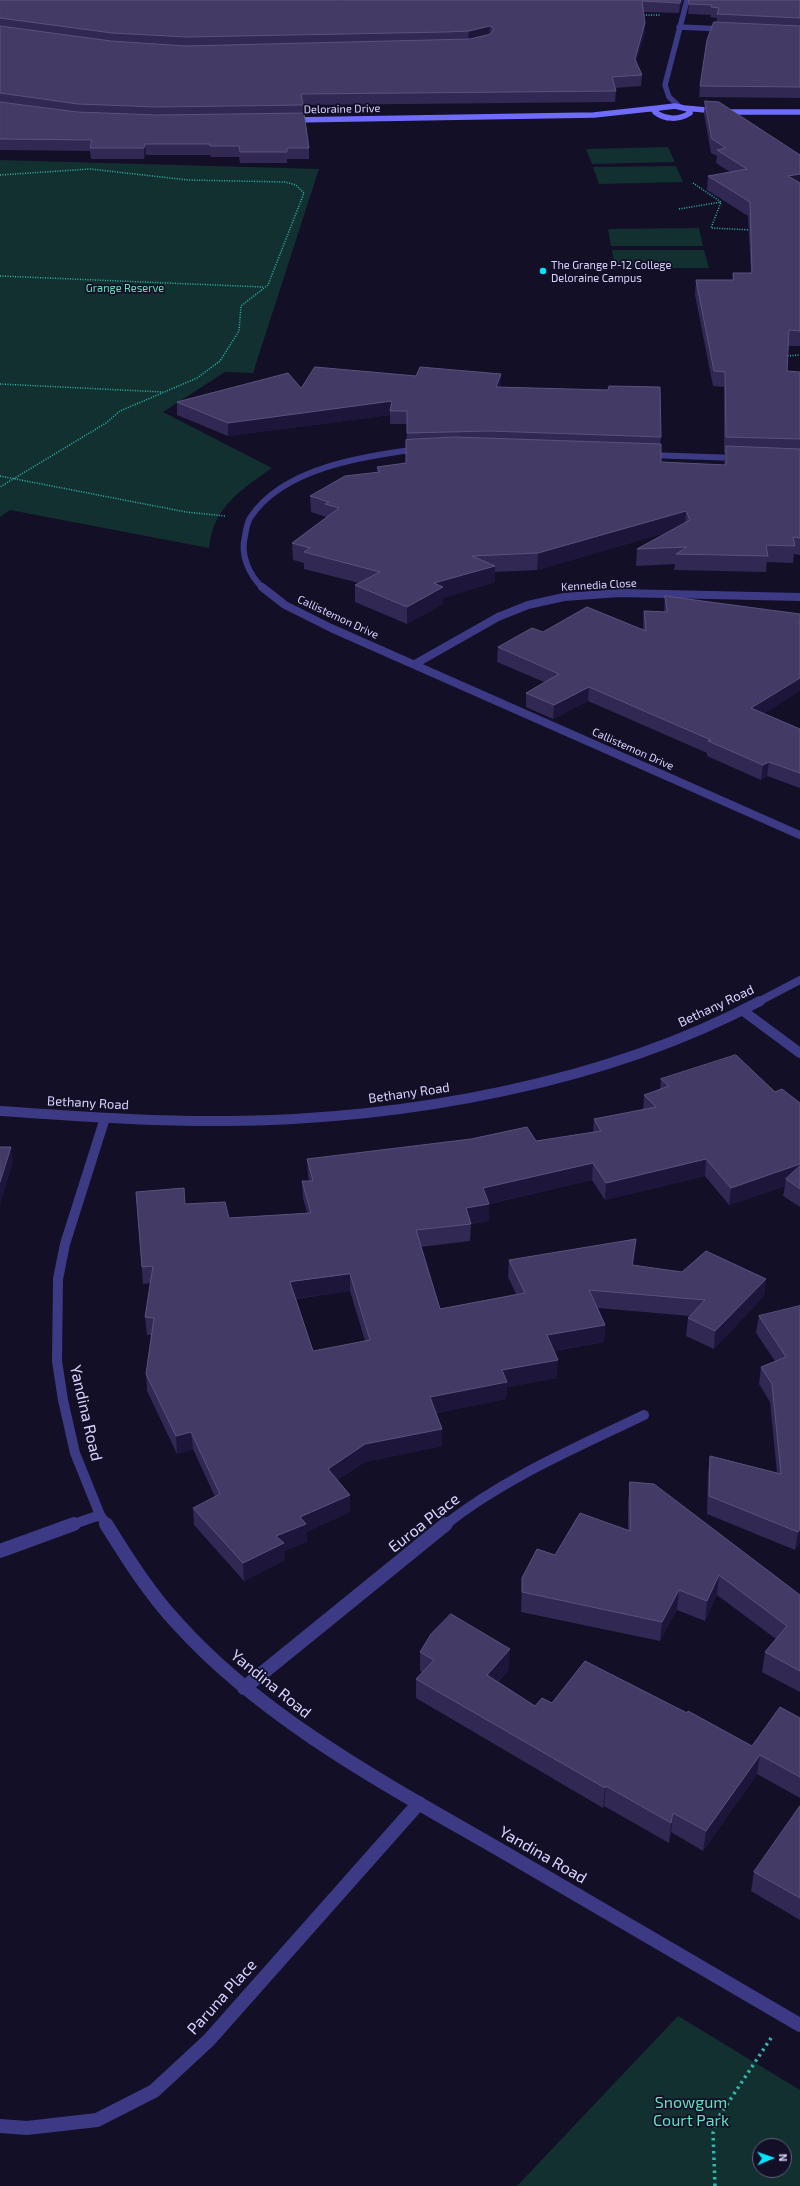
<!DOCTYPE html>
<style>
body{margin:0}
#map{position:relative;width:800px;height:2186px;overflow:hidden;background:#130f26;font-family:"Exo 2",sans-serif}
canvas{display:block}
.north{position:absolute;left:752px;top:2138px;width:40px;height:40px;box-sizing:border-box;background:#130f26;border:1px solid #625e7d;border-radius:50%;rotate:88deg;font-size:11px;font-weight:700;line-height:16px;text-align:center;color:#d9d4ff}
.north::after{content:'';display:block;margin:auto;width:14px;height:18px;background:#00e5ff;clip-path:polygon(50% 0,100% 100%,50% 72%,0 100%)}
</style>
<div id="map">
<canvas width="800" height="2186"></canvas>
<div class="north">N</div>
</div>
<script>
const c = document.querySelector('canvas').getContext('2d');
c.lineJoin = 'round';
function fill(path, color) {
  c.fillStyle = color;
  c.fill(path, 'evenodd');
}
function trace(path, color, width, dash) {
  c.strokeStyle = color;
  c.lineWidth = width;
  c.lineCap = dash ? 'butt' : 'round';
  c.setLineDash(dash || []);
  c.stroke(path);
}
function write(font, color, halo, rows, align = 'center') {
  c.font = font + ' "Exo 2",sans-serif';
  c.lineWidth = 3.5;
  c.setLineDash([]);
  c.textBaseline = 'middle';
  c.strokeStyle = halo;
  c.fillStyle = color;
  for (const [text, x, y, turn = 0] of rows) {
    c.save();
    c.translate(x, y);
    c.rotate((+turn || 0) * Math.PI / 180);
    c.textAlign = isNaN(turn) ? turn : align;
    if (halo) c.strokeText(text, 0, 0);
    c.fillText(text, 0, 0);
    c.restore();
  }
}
fill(new Path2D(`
 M668 147 675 162 592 164 586 149Z
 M0 160 319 169 253 373 225 372 163 412 272 468C241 490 213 507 209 548L10 510 0 517Z
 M676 166 683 182 599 184 593 167Z
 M699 228 703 246H611L608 229Z
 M612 250H704L709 268H615Z
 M678 2016 800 2090V2186H517ZM760 2146H784V2170H760Z`), '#12302f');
trace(new Path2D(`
 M641 15H660
 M0 175 90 169 188 180 285 182 296 185 304 193 268 285 241 306 239 331 220 361 197 378 120 411 106 423 0 487
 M693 183 721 202 711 228 752 230
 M679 209 721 202
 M0 276 263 287
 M785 356 800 355
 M0 384 163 392
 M0 476 186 512 225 516`), '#2fb8b0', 1.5, [1, 1.5]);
trace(new Path2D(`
 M715 2186 713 2133 718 2118 771 2038`), '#2fb8b0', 3.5, [2.5, 4]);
trace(new Path2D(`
 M679 27 724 29
 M679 106 669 97 665 85 687 0`), '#3d3a85', 5.5);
trace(new Path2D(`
 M648 455 738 458
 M263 588C249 575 240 555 245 536 246 530 247 523 250 518 282 468 364 456 418 449`), '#3d3a85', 6);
trace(new Path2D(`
 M262 587 285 605 331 628 800 835
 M415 664 498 617 528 605 564 597 620 593 800 597
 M758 1002 800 980`), '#3d3a85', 8);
trace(new Path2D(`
 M742 1010 800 1053
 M0 1111C77 1116 154 1122 231 1121 405 1119 605 1084 760 1001
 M105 1118 65 1244 58 1279 57 1361 63 1400 75 1453 100 1515 107 1525
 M71 1525 100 1515
 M445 1525C504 1478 576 1448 644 1415`), '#3d3a85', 10);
trace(new Path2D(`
 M106 1524C128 1559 149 1593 177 1623 266 1722 393 1788 507 1854 605 1911 702 1968 800 2025
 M0 1551 74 1524
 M244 1688 446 1524
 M0 2126 27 2128 97 2120 154 2091 209 2040 419 1803`), '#3d3a85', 14);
trace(new Path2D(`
 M675 106 688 109 690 113C679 120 665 120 655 112L658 108Z
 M684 108 728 112H800
 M291 120 594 115 658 108`), '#6f6bff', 5.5);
fill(new Path2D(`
 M0 0H683L679 13 643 12 645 23V33L636 62 642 75 641 86 615 88 616 91 615 102 303 105V113L309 148V159H287V163H240L239 157H211L210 155H146L144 159H91L90 151 0 150Z
 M800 0V98L699 97 700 86 716 23 717 18 710 17 711 15 688 14 689 4Z
 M705 101 800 155V346H788L787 371 800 372V555L794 554 793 563 767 562 766 572 674 570 675 564 636 566 637 549 668 532 537 570 495 572V582L443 598V604L407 624 355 602V585L359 583 304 569V563L293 560 292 543 326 518V517L311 512 310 496 377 472V467L406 463 407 424H390V415L228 436 177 415V402L301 388 501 387 661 437 660 444 661 462 724 465 725 453H724V387L713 386 695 295 696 280H732L733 273H751L748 216 707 190 708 176 730 172 716 163 717 156 711 153 704 114Z
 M665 596 764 714 800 729V788L767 776 761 780 707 756V753L588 701 553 719 526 707V693L544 682 497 662 498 647 543 632 643 630V625L644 611 664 612Z
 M661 1079 775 1092 800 1103V1207L783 1196 785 1186 729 1205 705 1176 605 1200 592 1180 489 1204V1221L471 1224 470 1241 421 1247 440 1309 516 1294 508 1277 509 1260 636 1239 633 1266 682 1272 766 1279 764 1296 714 1349 686 1336 688 1318 690 1316 598 1308 605 1325 604 1342 554 1351 557 1378 507 1387 506 1399 436 1413 442 1429V1446L365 1462 337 1480 350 1512 306 1532 307 1542 284 1551 285 1560 244 1581 194 1525 193 1508 215 1497 193 1449 177 1454 147 1391 146 1374 151 1335H147L145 1317 151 1283 143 1284 136 1192 185 1204 229 1218 307 1213 303 1198 302 1181H309L308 1176 307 1159 536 1141 593 1132 594 1119 643 1110 644 1095 660 1090ZM350 1291 365 1341 313 1351 296 1299Z
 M800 1306V1542L795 1550 707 1514 708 1473 710 1456 777 1473 770 1402 759 1384 761 1367 775 1361 756 1333 759 1316Z
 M630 1482 800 1595V1692L762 1672 765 1652 776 1639 717 1595 705 1621 677 1610 660 1641 521 1612 522 1578 555 1555 628 1530V1502Z
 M420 1652 509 1669 498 1682 535 1706 552 1703 687 1713 752 1746 800 1718V1798L757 1774 703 1851 671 1832 669 1843 604 1806 603 1808 416 1698V1679L422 1672 420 1671Z
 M800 1806V1920L751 1891 754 1872Z`), '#312854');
fill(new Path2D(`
 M681 0H683L679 13 680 3Z
 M645 23V33L634 69 635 59Z
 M490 26 489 36 468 41 469 31Z
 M145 144 146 155 144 159V148Z
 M800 174V187L788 176Z
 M501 374V387L496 400V387Z
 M392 401 390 411V415L228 436V423Z
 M686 511 685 527 537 570 538 553Z
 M495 566V582L443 598V604L407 624V607L434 583Z
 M800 678V691L750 723 751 708Z
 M589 687 588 701 553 719 554 705Z
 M769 762 767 776 761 780 763 765Z
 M11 1147 13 1163 0 1205V1182Z
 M706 1159 705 1176 605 1200 606 1183Z
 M593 1163 592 1180 483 1205V1188Z
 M800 1164V1178L786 1179 785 1186 729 1205 731 1188Z
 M489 1204V1221L471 1224 466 1208Z
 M636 1239 635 1256 631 1283 632 1265Z
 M350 1274V1291L291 1299 290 1282Z
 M766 1279 764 1296 714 1349 715 1331Z
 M605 1325 604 1342 546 1352 547 1335Z
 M558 1360 557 1378 507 1387 506 1399 430 1414V1397L502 1370Z
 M442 1429V1446L365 1462 328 1486V1469L365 1444Z
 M191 1432 193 1449 177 1454 176 1436Z
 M350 1495V1512L306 1532 307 1542 284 1551 285 1560 244 1581 243 1563 276 1536 300 1517Z
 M800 1529V1542L795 1550 798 1532Z
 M719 1575 717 1595 705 1621 707 1601Z
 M679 1590 677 1610 660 1641 662 1622Z
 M510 1649 509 1669 486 1694 487 1675Z
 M760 1755 757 1774 703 1851 706 1831Z
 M606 1786 604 1806 603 1808 605 1788Z
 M673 1813 671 1832 669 1843 671 1823Z`), '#1d163a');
const building = new Path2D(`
 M0 0H681L680 3 642 1 645 23 635 59 642 75 612 77 616 91 301 94 303 105 157 107 78 104 0 93V26L111 41 186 46 470 39 491 34 494 28 490 26 469 31 447 32 187 37 112 33 0 18Z
 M689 0H800V18L717 14 719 8 711 7 712 5 689 4Z
 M714 22 800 26V87L700 86 707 40Z
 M705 101 719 102 800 155V174L788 176 800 183V331L789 330 787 371 800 372V439L726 437 725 372 714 371 696 280H734L733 273H752L750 202 708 176 747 169 717 150 726 148 712 139Z
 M0 102 77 112 157 115 304 113 309 148H287V152H240L239 146H210V144H145L144 148H90L92 140 0 139Z
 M315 367 416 376 420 367 501 374 496 387 608 390 609 386 660 387 661 437 490 431 407 433V411H390L392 401 228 423 177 402 288 373 301 388Z
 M454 437 661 444V462L726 465V446L800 449V538L793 537 795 546 766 545 768 556 676 554 687 547 637 549 690 520 686 511 538 553 472 556 495 566 434 583 443 587 407 607 355 585 380 572 304 552 310 548 292 543 339 508 325 504 329 502 310 496 345 476 380 472 377 467 406 463V440Z
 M665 596 800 614V619L799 624H800V678L751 708 800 729V773L769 762 763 765 708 741 711 740 589 687 554 705 526 693 559 674 498 647 532 628 543 632 587 607 646 631 644 611 667 612Z
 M736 1055 775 1092 782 1089 800 1103V1164L731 1188 706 1159 606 1183 593 1163 483 1188 489 1204 466 1208 471 1224 416 1230 440 1309 525 1293 509 1260 636 1239 632 1265 682 1272 706 1251 766 1279 715 1331 688 1318 705 1300 589 1290 605 1325 547 1335 558 1360 502 1370 507 1382 430 1397 442 1429 365 1444 328 1469 350 1495 300 1517 306 1524 276 1536 284 1543 243 1563 193 1508 220 1494 191 1432 176 1436 146 1374 154 1318 145 1317 153 1266 142 1267 136 1192 184 1188 185 1204 225 1202 229 1218 311 1213 302 1181H313L307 1159 471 1139 527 1127 536 1141 601 1131 594 1119 656 1107 644 1095 669 1086 661 1079ZM350 1274 370 1340 313 1351 290 1282Z
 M0 1147H11L0 1182Z
 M800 1166V1189L786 1179Z
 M800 1306V1529L798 1532 709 1496 710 1456 781 1474 772 1384 761 1367 786 1357 759 1316Z
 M630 1482 654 1484 800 1595V1671L765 1652 787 1626 719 1575 707 1601 679 1590 662 1622 522 1592V1578L537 1549 555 1555 580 1513 630 1531Z
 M451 1614 510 1649 487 1675 535 1706 542 1698 552 1703 585 1661 687 1713 688 1711 752 1746 780 1707 800 1718V1777L760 1755 706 1831 673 1813 671 1823 606 1786 605 1788 416 1679 434 1660 420 1652 431 1634Z
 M800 1806V1898L754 1872Z`);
fill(building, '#433a66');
trace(building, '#5a527e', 1);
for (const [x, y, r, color] of [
 [543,271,4,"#00e5ff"]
]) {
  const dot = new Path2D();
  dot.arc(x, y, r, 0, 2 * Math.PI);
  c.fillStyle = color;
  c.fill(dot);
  trace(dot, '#130f26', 1.5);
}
write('11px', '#d9d4ff', '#130f26', [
 ["Deloraine Drive",342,109,-1],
 ["Kennedia Close",599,585,-3],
 ["Callistemon Drive",338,617,25],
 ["Callistemon Drive",633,749,24]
]);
write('11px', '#d9d4ff', '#130f26', [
 ["The Grange P-12 College",551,265],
 ["Deloraine Campus",551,278]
], 'left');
write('11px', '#5fe0c0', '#130f26', [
 ["Grange Reserve",125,288]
]);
write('13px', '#d9d4ff', '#130f26', [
 ["Bethany Road",716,1006,-25],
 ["Bethany Road",409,1093,-8],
 ["Bethany Road",88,1103,3]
]);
write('16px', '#d9d4ff', '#130f26', [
 ["Yandina Road",86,1413,77],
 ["Euroa Place",424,1523,-38],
 ["Yandina Road",271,1684,39],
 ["Yandina Road",543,1855,30],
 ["Paruna Place",222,1997,-48]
]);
write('16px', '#5fe0c0', '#130f26', [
 ["Snowgum",691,2103],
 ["Court Park",691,2121]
]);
</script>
